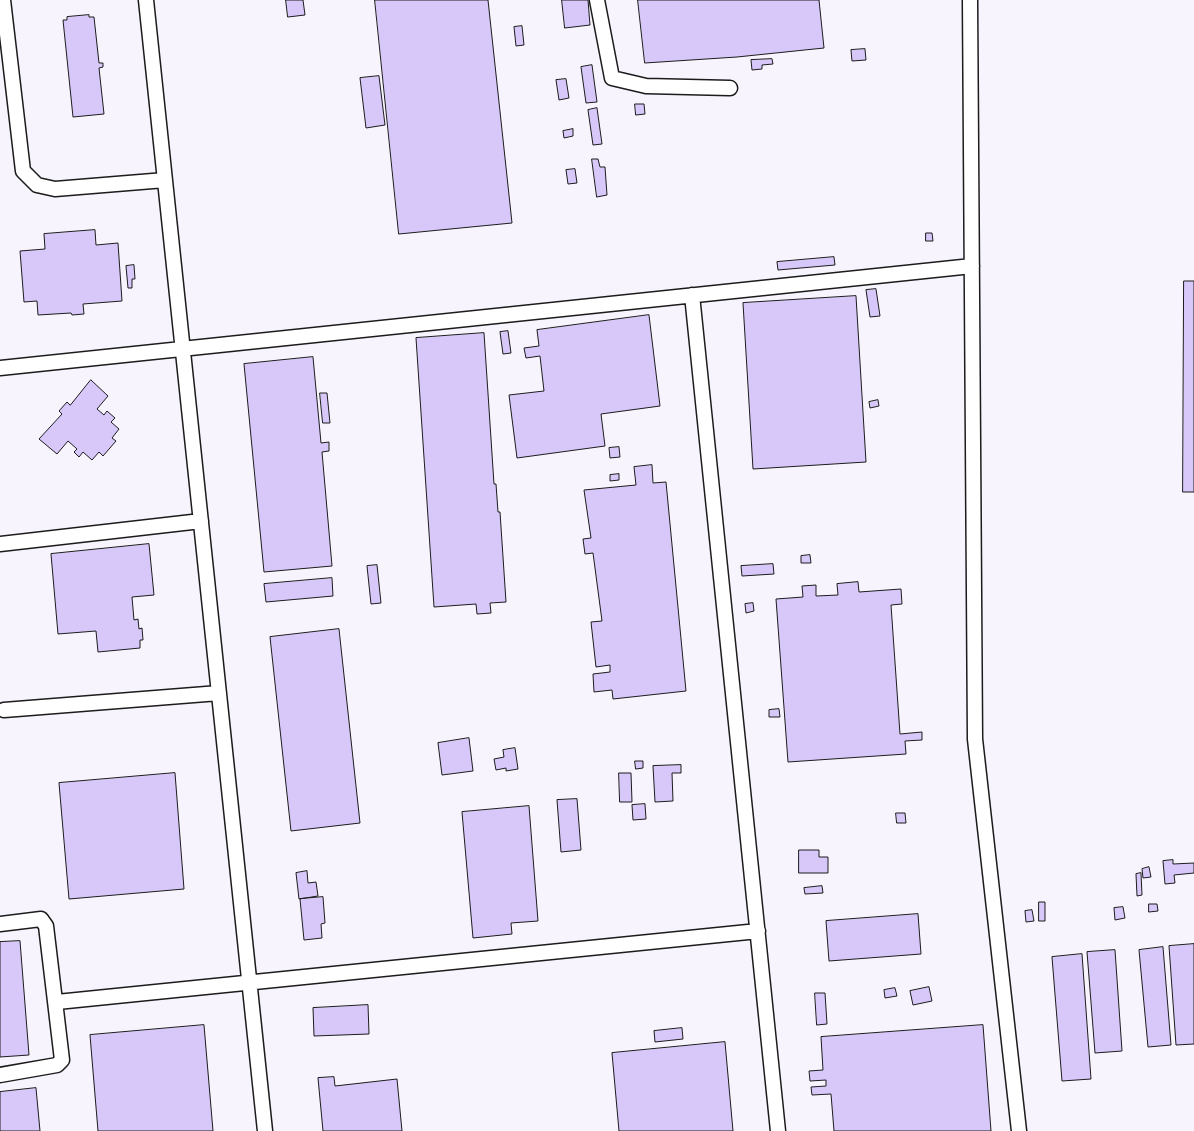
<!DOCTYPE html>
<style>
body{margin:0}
canvas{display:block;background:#f7f4fe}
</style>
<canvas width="1194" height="1131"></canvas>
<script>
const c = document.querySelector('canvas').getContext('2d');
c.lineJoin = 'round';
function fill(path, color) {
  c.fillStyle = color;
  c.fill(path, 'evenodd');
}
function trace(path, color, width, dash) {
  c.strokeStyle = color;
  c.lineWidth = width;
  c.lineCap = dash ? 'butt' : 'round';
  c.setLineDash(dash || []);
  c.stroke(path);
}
const building = new Path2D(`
 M286 0H303L305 15 288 17Z
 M375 0H488L512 223 399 234Z
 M562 0H588L590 25 565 28Z
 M638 0H819L824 48 737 57 645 63Z
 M89 15V17H94L99 63H103V67L99 68 104 114 73 117 63 20H67V17Z
 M522 26 524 45 516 46 514 27Z
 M865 49 866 60 852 61 851 50Z
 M772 59 773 64 762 65V69L752 70 751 60Z
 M592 65 597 102 586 103 581 67Z
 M379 76 385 125 366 128 360 78Z
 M566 79 569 98 559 100 556 80Z
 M635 104H644L645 114 636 115Z
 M597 108 602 144 593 145 588 110Z
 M573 129V136L564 138 563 131Z
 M592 159H598L600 167H605L607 195 597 197Z
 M575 169 577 183 568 184 566 170Z
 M95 230 96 245 118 243 122 301 83 304 84 314 72 315 71 313 38 315 37 301 24 302 20 251 45 249 44 234Z
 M926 233H932L933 241H926Z
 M834 257 835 265 778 270 777 262Z
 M134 265 135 279H132V288H128L126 266Z
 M1184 281H1194V492H1183Z
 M876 289 880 316 870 317 866 290Z
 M856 296 866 462 753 469 743 303Z
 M649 315 660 406 601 414 605 446 517 458 509 395 544 391 540 356 526 358 524 348 539 346 537 330Z
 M508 331 511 353 503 354 500 332Z
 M484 333 494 484H496L498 512H500L506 602 490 603 491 613 477 614 476 604 434 607 416 338Z
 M313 357 321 443 329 442V451L322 452 332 566 264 572 244 364Z
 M91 380 108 396 97 409 104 415 107 411 115 418 111 422 119 429 112 438 116 441 103 456 99 452 92 460 83 452 79 457 74 452 77 449 68 441 57 454 39 439 62 414 59 411 67 402 70 405Z
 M320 393H327L330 423H323Z
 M878 400 879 406 870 408 869 402Z
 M619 447 620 457 610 458 609 448Z
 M652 465 653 483 666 482 686 691 613 699 612 690 594 692 593 674 610 672V665L596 667 591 622 602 621 593 553 585 554 583 539 591 538 584 490 636 485 634 467Z
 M619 474V480L610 481V475Z
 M149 544 154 595 132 597 134 620 138 619 139 629 142 628 143 640H140V648L98 652 96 631 58 634 51 554Z
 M810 555 811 563H801V556Z
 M773 564 774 574 742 576 741 566Z
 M377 565 381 603 371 604 367 566Z
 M332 578 333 596 266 602 264 584Z
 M858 582 859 592 901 589 902 604 891 605 900 734 922 732V740L905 741 906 754 788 762 776 599 803 597 802 586 816 585V596L838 595 837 584Z
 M753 603 754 611 746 613 745 604Z
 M339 629 360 823 291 831 270 637Z
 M779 709 780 717H769V710Z
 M469 738 473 771 442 775 438 743Z
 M515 748 518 769 506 771V768L496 770 494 759 504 757 503 750Z
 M635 761H643V768L636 769Z
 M681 765V773H672L673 801 655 802 653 766Z
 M175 773 184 889 69 899 59 783Z
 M619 773H631L632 802H620Z
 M577 799 581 850 561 852 557 800Z
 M645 804 646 819 633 820 632 805Z
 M529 806 538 921 511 923 512 934 473 938 462 812Z
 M896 813H905L906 823H897Z
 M799 850H819V857H828V873H799Z
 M1173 860V864L1194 863V873L1174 875 1175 883 1165 884 1163 861Z
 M1149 867 1151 877 1143 878 1142 869Z
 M307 871 308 883 316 882 318 896 299 899 296 873Z
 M1141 873 1142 895 1137 896 1136 874Z
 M822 886 823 893 805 894 804 888Z
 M323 897 325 923 321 924 322 938 304 940 300 899Z
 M1039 902H1045V921H1039Z
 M1149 904H1157L1158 911 1149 912Z
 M1123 907 1125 918 1115 920 1114 908Z
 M1032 910 1034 921 1026 922 1025 911Z
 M918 914 921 954 829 961 826 921Z
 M20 941 29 1055 0 1057V942Z
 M1194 944V1044L1176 1045 1169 946Z
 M1163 947 1171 1045 1148 1047 1139 950Z
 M1115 950 1122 1051 1095 1053 1087 952Z
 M1082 954 1091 1079 1062 1081 1052 957Z
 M929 987 932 1001 913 1005 910 991Z
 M895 988 897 996 885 998 884 990Z
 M815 993H825L827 1024 817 1025Z
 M368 1005 369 1034 314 1036 313 1008Z
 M204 1025 213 1131H98L90 1035Z
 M983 1025 991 1131H834L831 1094 812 1095 811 1087 826 1086V1080L810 1081 809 1071 823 1070 821 1037Z
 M682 1028 683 1039 655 1042 654 1031Z
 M725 1042 733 1131H619L612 1053Z
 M334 1077 335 1086 397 1079 402 1131H323L318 1078Z
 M36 1088 40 1131H0V1092Z`);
fill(building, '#d7c8f9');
trace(building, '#1c1c1c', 1);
const minor = new Path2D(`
 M3 0 23 171 37 185 55 189 165 180
 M146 0 265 1131
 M597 0 612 78 646 86 730 88
 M970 0 975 739 1019 1131
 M692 295 778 1131
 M0 368 972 266
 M0 544 201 521
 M4 710 219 693
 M0 924 41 919 46 926 62 1060 57 1065 0 1075
 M57 1002 758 931`);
trace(minor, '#1c1c1c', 17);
trace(minor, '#fff', 14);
</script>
